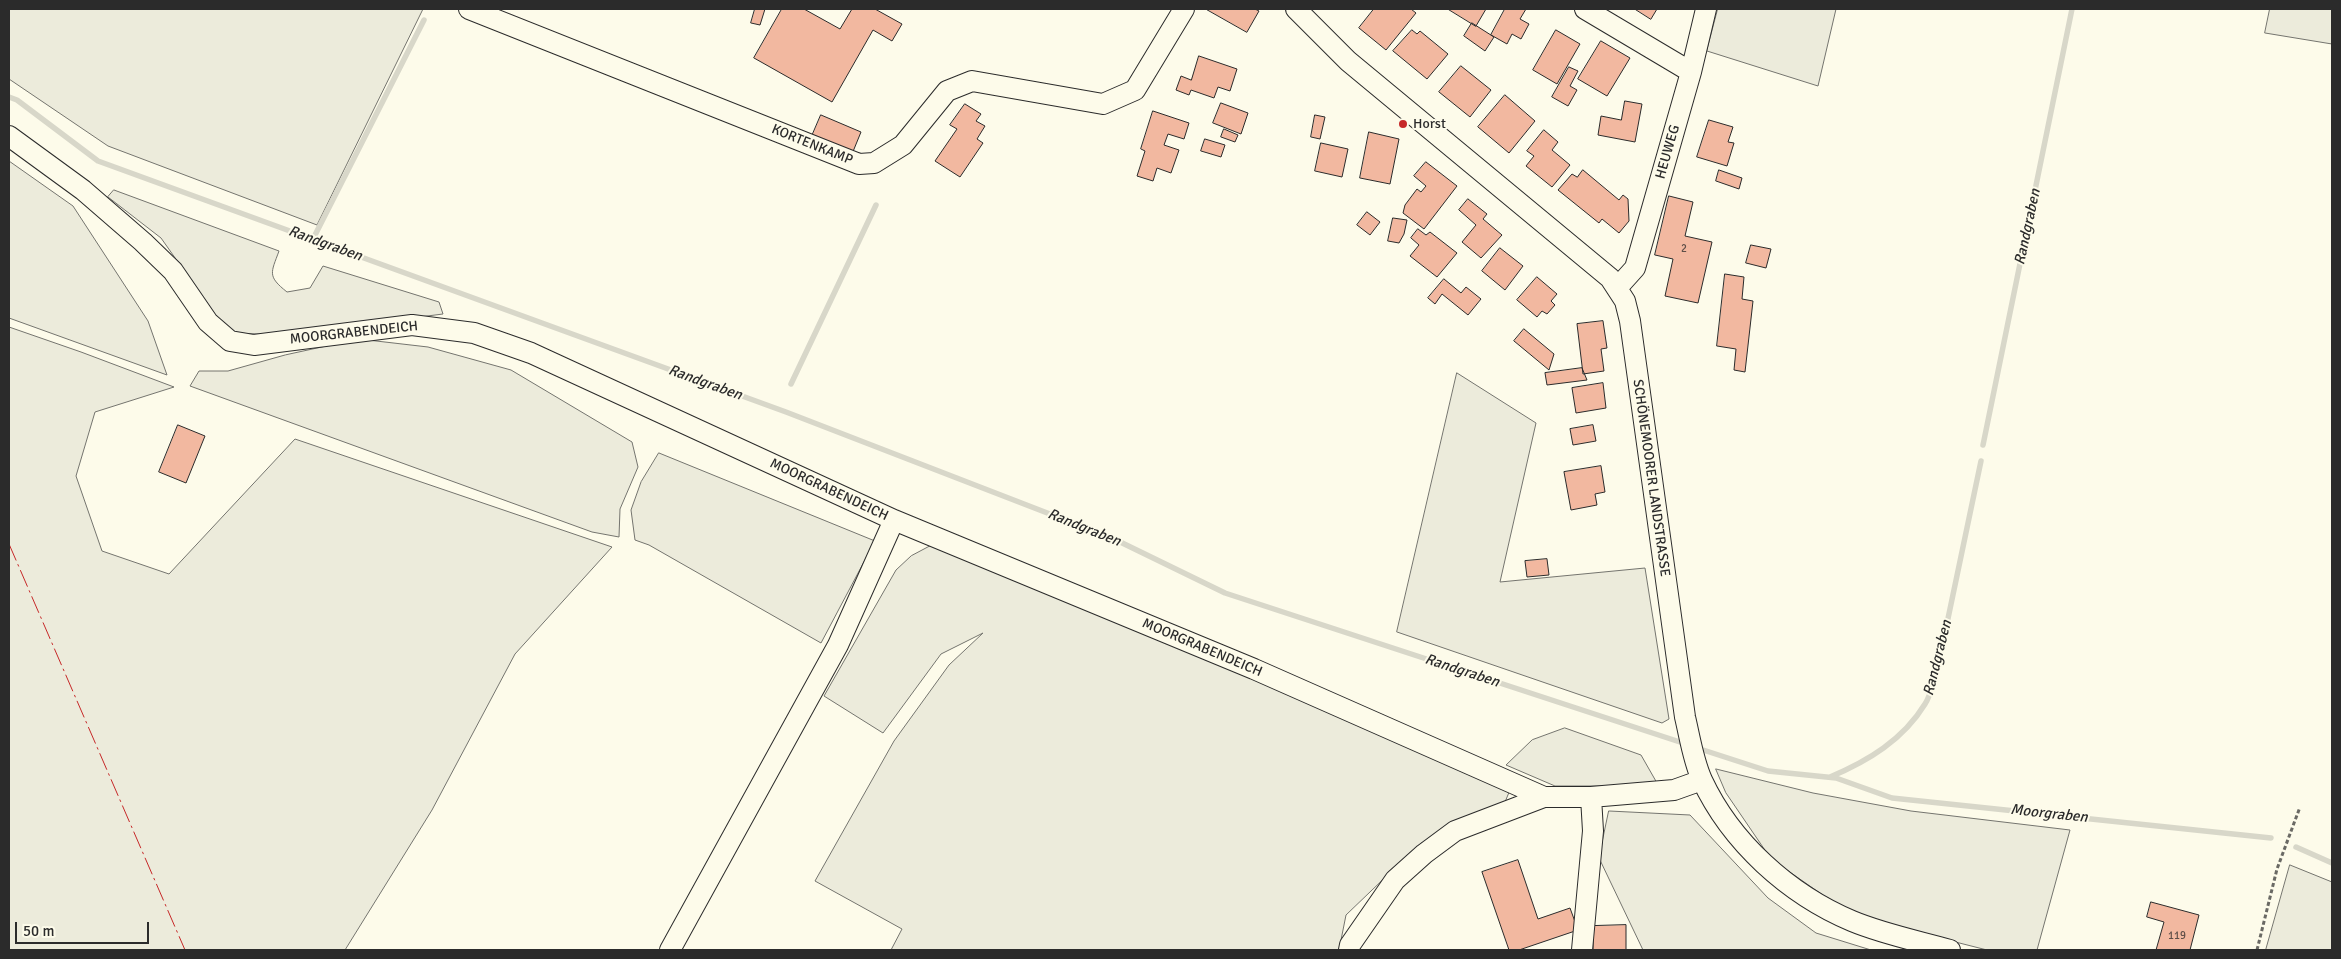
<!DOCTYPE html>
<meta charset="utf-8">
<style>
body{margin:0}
#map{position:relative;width:2341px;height:959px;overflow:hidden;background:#fdfbea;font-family:Signika,sans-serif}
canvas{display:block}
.frame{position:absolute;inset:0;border:10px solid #2b2b2b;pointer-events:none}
.scale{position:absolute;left:15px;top:922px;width:134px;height:22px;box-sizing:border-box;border:2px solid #2b2b2b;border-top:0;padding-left:6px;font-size:15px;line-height:18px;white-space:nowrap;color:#2b2b2b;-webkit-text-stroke:4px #fdfbea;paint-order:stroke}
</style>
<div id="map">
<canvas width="2341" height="959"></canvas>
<div class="frame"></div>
<div class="scale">50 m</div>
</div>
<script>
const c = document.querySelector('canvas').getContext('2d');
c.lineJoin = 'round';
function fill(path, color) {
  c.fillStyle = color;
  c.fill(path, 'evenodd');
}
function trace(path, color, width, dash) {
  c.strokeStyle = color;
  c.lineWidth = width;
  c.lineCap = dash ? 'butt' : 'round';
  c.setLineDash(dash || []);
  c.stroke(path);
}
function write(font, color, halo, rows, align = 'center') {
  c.font = font + ' Signika,sans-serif';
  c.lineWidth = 4;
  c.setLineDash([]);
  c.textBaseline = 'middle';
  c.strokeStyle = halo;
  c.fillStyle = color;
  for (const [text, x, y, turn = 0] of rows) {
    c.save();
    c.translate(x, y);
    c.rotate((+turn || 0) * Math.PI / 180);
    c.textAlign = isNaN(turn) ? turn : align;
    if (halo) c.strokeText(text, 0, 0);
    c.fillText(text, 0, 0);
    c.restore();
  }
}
const green = new Path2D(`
 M9 9H423L317 225 108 146 9 79Z
 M1718 9H1836L1818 86 1707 51Z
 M2270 9H2332V44L2265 33Z
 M9 161 73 206 148 321 167 375 9 318Z
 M114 190 279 251C271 273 267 276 287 292L310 288 323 266 439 302 443 314 277 335 235 333 219 320 161 238 108 197Z
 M9 327 81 352 174 387 95 412 76 476 102 551 169 574 295 439 612 547 515 654 432 810 345 950H9Z
 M359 339 428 347 511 370 632 442 638 467 620 509 619 537 592 532 190 386 199 371H228L285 355Z
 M1457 373 1536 423 1500 582 1645 568 1669 719 1662 723 1397 632Z
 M659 453 875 541 821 643 649 545 635 540 631 510 641 482Z
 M934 544 971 555 1510 790 1505 802 1468 816 1420 844 1346 915 1339 950H891L902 929 815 881 894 741 949 665 983 633 941 654 883 733 824 696 896 570 911 556Z
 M1565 728 1641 755 1657 783 1617 786H1555L1506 765 1532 740Z
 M1716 769 1813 793 1911 811 2070 830 2037 950H1987L1853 916 1771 859 1726 793Z
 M1609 811 1690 815 1768 898 1816 933 1871 950H1643L1599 858Z
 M2290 865 2332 882V950H2266Z`);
fill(green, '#ecebdb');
trace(green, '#74746e', 1);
trace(new Path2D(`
 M9 97 17 100 98 161 786 412 1112 538 1225 593 1686 744
 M313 239 424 20
 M791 384 876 205
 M1983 445 2072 9
 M1697 748 1768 771 1836 778 1892 798 2271 838
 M1830 777C1868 761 1903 740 1925 704 1931 695 1933 681 1937 671L1981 461
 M2296 847 2332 863`), '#d8d7c9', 5.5);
const building = new Path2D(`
 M755 9H765L760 25 751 23Z
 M782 9H804L840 29 852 9H875L902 24 892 41 873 30 832 102 754 58Z
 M1206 9H1255L1259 11 1247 32Z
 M1374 9H1411L1416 13 1386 50 1359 28Z
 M1448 9H1486L1476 26Z
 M1505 9H1526L1520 19 1529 24 1521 39 1512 34 1507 44 1491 35Z
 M1635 9H1657L1651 19Z
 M1472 23 1494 37 1485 51 1464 36Z
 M1412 30 1417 34 1420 31 1448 54 1427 79 1393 51Z
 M1556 30 1580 44 1557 84 1533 70Z
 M1601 41 1630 58 1607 96 1578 79Z
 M1199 56 1237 69 1230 91 1218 87 1214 98 1191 90 1189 95 1176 90 1181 76 1191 80Z
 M1461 66 1491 90 1470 117 1439 92Z
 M1569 67 1578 71 1570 86 1577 90 1568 106 1552 97Z
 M1505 95 1535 121 1509 153 1478 127Z
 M1625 101 1642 104 1635 142 1598 135 1601 116 1621 120Z
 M1221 103 1248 113 1241 134 1213 123Z
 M965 104 981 114 976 121 985 126 977 139 983 143 960 177 935 161 957 129 950 125Z
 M1153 111 1189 123 1184 139 1168 134 1164 145 1179 150 1171 173 1157 168 1153 181 1137 176 1145 151 1141 149Z
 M821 115 861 132 852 154 812 136Z
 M1315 115 1325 117 1320 139 1311 137Z
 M1709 120 1733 127 1728 142 1734 143 1727 166 1697 157Z
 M1224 129 1238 135 1235 142 1221 137Z
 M1544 130 1558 142 1552 150 1570 165 1552 187 1526 166 1534 156 1527 151Z
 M1369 132 1399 139 1390 184 1360 178Z
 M1205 139 1225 145 1221 157 1201 151Z
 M1321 143 1348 149 1342 177 1315 171Z
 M1426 162 1457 186 1424 229 1403 213 1405 205 1417 189 1421 192 1426 186 1414 176Z
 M1583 170 1619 200 1623 195 1628 199 1629 221 1619 233 1602 219 1599 223 1558 190 1572 174 1577 177Z
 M1719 170 1742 178 1739 189 1716 181Z
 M1669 196 1693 202 1685 236 1712 242 1698 303 1665 296 1673 259 1655 255Z
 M1468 199 1487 214 1483 219 1502 235 1481 258 1462 242 1476 225 1459 210Z
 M1367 212 1380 222 1370 235 1357 225Z
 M1393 218 1407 220 1404 234 1399 243 1388 241Z
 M1418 229 1426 235 1430 232 1457 253 1437 277 1410 256 1419 245 1411 238Z
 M1751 245 1771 249 1766 268 1746 263Z
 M1500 248 1523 266 1505 290 1482 271Z
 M1725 274 1744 277 1742 299 1753 301 1745 372 1734 370 1736 349 1717 346Z
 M1537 277 1557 294 1551 301 1555 305 1547 314 1542 311 1537 317 1517 300Z
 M1444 279 1461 293 1466 287 1481 299 1468 315 1442 294 1435 304 1428 298Z
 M1603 321 1607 348 1601 349 1604 371 1583 374 1577 324Z
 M1524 329 1554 354 1549 370 1514 341Z
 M1582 368 1587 380 1547 385 1545 373Z
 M1603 383 1606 408 1576 413 1572 388Z
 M178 425 205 436 186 483 159 472Z
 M1593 425 1596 441 1573 445 1570 429Z
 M1601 466 1605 492 1595 494 1597 505 1571 510 1564 472Z
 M1547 559 1549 575 1527 577 1525 561Z
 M1518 860 1538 919 1570 908 1578 930 1519 950H1509L1482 872Z
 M2151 902 2199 915 2190 950H2156L2164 922 2147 917Z
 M1626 925V950H1593V926Z`);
fill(building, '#f2b8a0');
trace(building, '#2b2b2b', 1);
const minor = new Path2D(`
 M469 9 859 164 874 163 903 145 947 91 972 81 1103 104 1135 90 1184 9
 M1296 9 1348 61 1610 278 1625 301 1630 321 1685 717C1690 738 1693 760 1702 780 1731 842 1788 894 1852 921 1883 934 1918 941 1950 950
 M1585 9 1691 72
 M9 136 83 190 143 242 173 271 208 322 230 341 254 345 412 325 474 333 531 353 894 520 1254 669 1544 797H1591L1674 790 1702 780
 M1617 288 1635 268 1691 72 1706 9
 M670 950 838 645 894 520
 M1349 950 1350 945 1395 880 1424 854 1455 831 1544 797
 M1582 950 1593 831 1591 797`);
trace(minor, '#2b2b2b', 22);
trace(new Path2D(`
 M2257 950 2277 869 2300 807`), '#6a6964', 3, [4, 2.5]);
trace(minor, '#fdfbea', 20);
trace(new Path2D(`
 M9 544 185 950`), '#c62828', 1, [18, 4, 2.5, 4]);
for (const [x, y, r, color] of [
 [1403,124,5,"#c62828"]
]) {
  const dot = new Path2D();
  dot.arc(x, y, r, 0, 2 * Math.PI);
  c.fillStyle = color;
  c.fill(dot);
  trace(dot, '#fdfbea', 2);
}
write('11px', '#5d4e48', null, [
 ["2",1684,249],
 ["119",2177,936]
]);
write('14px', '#2b2b2b', '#fdfbea', [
 ["Horst",1413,124]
], 'left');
write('14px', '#2b2b2b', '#fdfbea', [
 ["KORTENKAMP",812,145,22],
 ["HEUWEG",1668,152,-74],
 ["MOORGRABENDEICH",354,333,-6],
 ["SCHÖNEMOORER LANDSTRASSE",1651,478,82],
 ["MOORGRABENDEICH",829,490,25],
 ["MOORGRABENDEICH",1202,648,23]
]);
write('italic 15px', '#2b2b2b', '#fdfbea', [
 ["Randgraben",2028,227,-78],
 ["Randgraben",325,244,20],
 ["Randgraben",705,383,20],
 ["Randgraben",1084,528,22],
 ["Randgraben",1938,658,-76],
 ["Randgraben",1462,671,18],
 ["Moorgraben",2049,814,6]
]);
</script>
